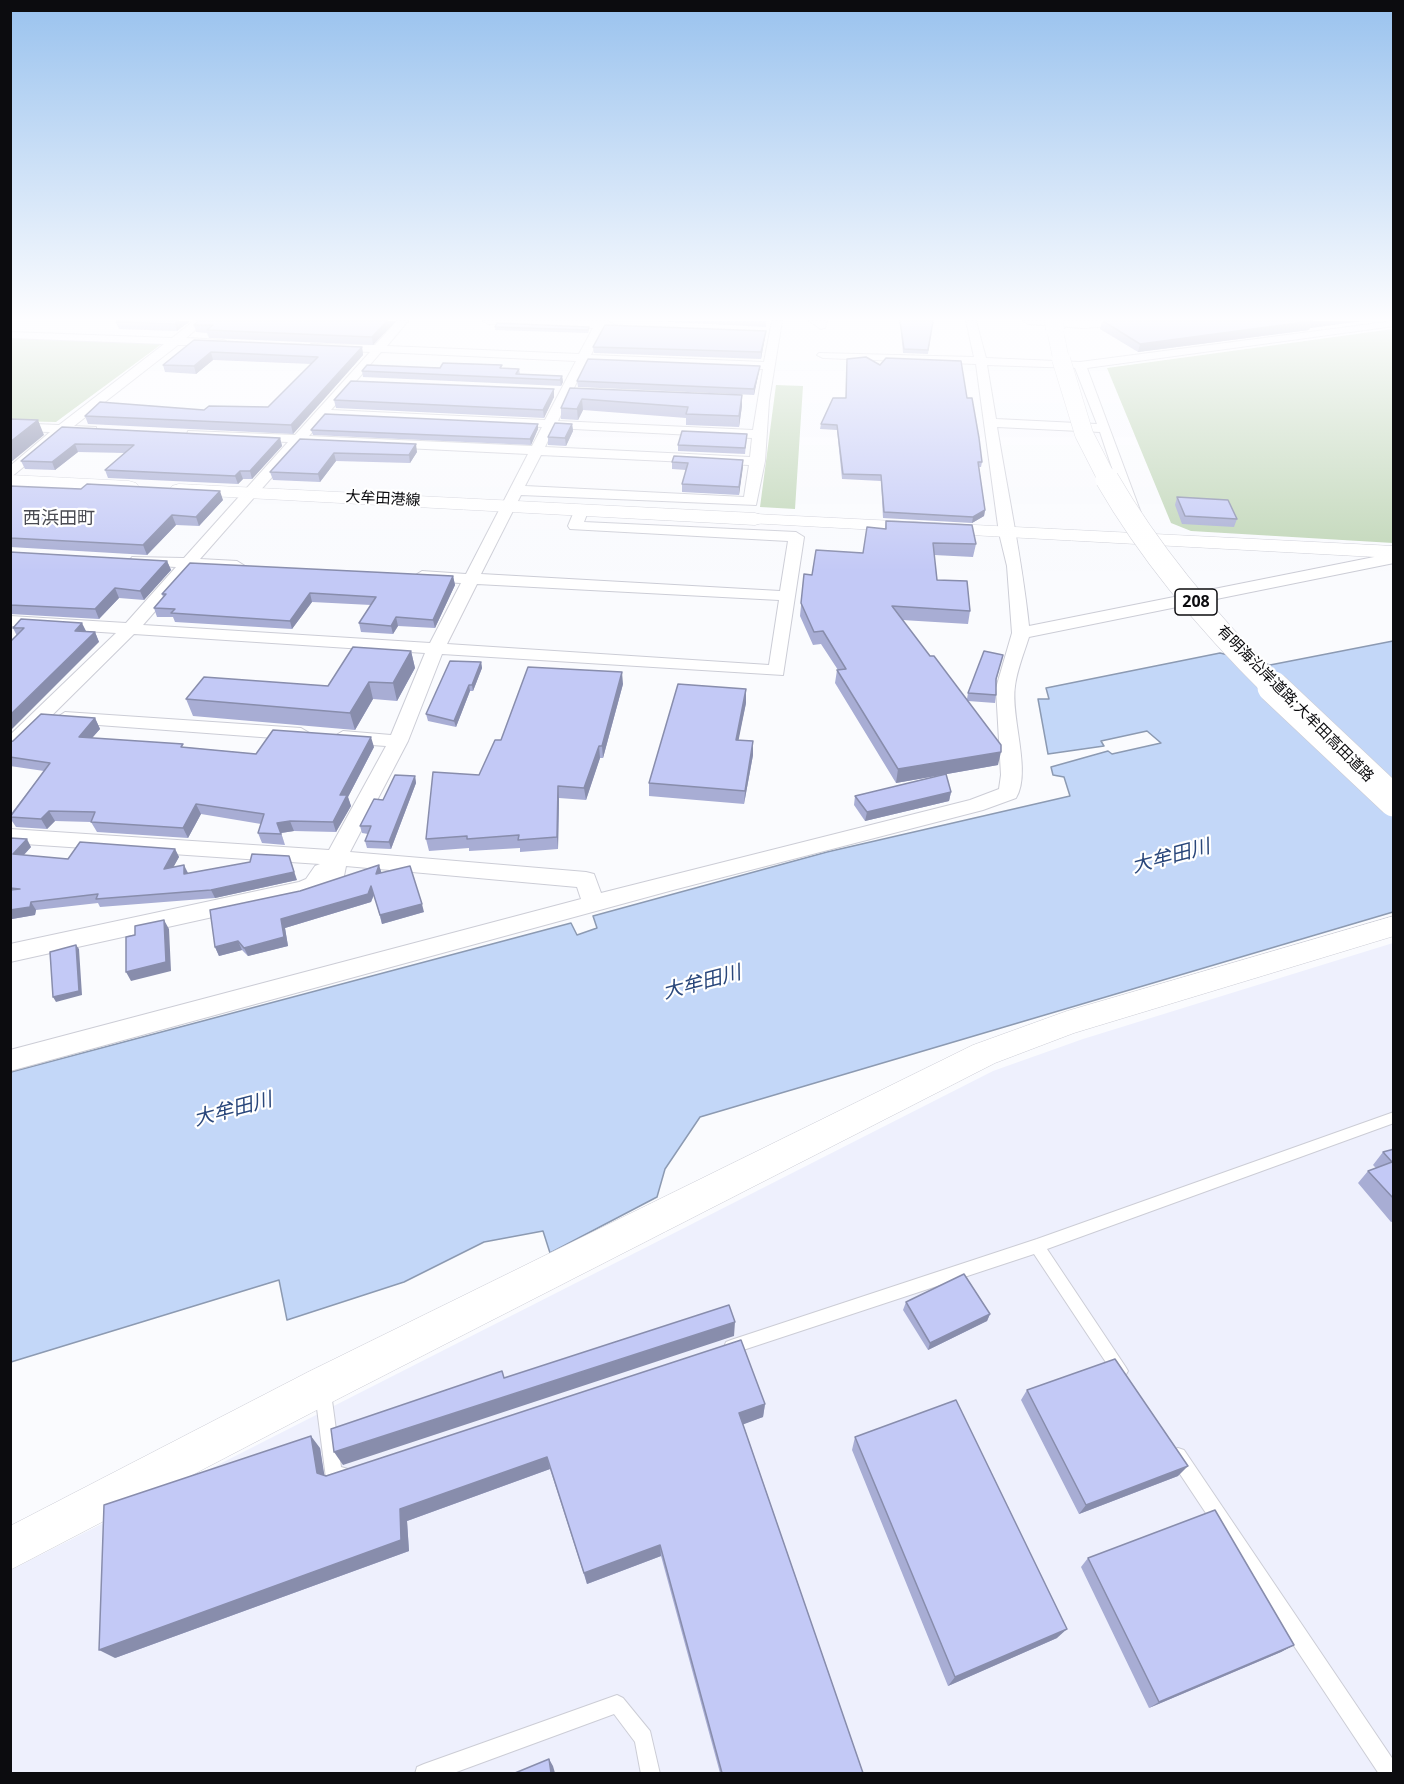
<!DOCTYPE html>
<meta charset="utf-8">
<style>
body{margin:0}
#map{position:relative;width:1404px;height:1784px;overflow:hidden;background:#fafbfe;font-family:"Open Sans",sans-serif}
canvas{display:block}
.frame{position:absolute;inset:0;border:12px solid #0c0c0f;pointer-events:none}
</style>
<div id="map">
<canvas width="1404" height="1784"></canvas>
<div class="frame"></div>
</div>
<script>
const c = document.querySelector('canvas').getContext('2d');
c.lineJoin = 'round';
function fill(path, color) {
  c.fillStyle = color;
  c.fill(path, 'evenodd');
}
function trace(path, color, width, dash) {
  c.strokeStyle = color;
  c.lineWidth = width;
  c.lineCap = dash ? 'butt' : 'round';
  c.setLineDash(dash || []);
  c.stroke(path);
}
function write(font, color, halo, rows, align = 'center') {
  c.font = font + ' "Open Sans","Noto Sans JP",sans-serif';
  c.lineWidth = 4.5;
  c.setLineDash([]);
  c.textBaseline = 'middle';
  c.strokeStyle = halo;
  c.fillStyle = color;
  for (const [text, x, y, turn = 0] of rows) {
    c.save();
    c.translate(x, y);
    c.rotate((+turn || 0) * Math.PI / 180);
    c.textAlign = isNaN(turn) ? turn : align;
    if (halo) c.strokeText(text, 0, 0);
    c.fillText(text, 0, 0);
    c.restore();
  }
}
fill(new Path2D(`
 M1393 943V1773L11 1774V1570L993 1071 1083 1039Z`), '#eef0fd');
fill(new Path2D(`
 M1393 329V543L1191 531 1171 523 1107 368Z
 M11 337 163 343 56 422 11 421Z
 M776 385 803 386 795 509 760 507Z`), '#c0d6b7');
const water = new Path2D(`
 M1393 641V912L700 1117 665 1169 657 1197 550 1253 543 1231 484 1242 404 1282 287 1320 279 1280 11 1362V1072L571 923 577 935 597 928 593 916 827 852 1070 796 1064 777 1053 775 1051 767 1108 751 1112 754 1161 743 1147 731 1101 741 1104 746 1048 754 1038 699H1049L1046 688 1220 653 1270 665Z`);
fill(water, '#c3d7f8');
trace(water, '#8c9ab2', 1.5);
const service = new Path2D(`
 M1394 1112V1123L1047 1249 1125 1366 1128 1371 1125 1376 1120 1379 1115 1376 1034 1254 731 1354 726 1352 724 1347 726 1342 731 1340 1037 1239Z
 M323 1385 328 1388 331 1393 341 1467 348 1469 350 1475 348 1481 334 1486 328 1484 326 1478 315 1393 318 1388Z
 M1178 1448 1184 1450 1394 1761V1774H1379L1172 1462 1170 1456 1172 1450Z
 M617 1695 623 1698 650 1731 660 1774H641L635 1742 614 1714 451 1774H415L417 1767 424 1764Z`);
const minor = new Path2D(`
 M194 321H206L186 338 222 340 226 341V345H178L74 426 96 427V433H65L10 478V466L50 432 10 431V423L59 425 164 344 10 338V332L172 338Z
 M397 321H408L387 346 579 354 593 328 488 324 483 321H607L617 326 603 329 591 355 764 362 772 321H782L769 401 765 461 756 505 521 495 481 574 780 591 788 541 570 529 568 526 575 509 582 505 589 509 584 522 796 532 804 537 783 675 442 654 408 741 350 852 586 872 594 874 601 893 970 800 999 789 1001 775 996 688 1012 633 1007 566 999 533 976 364 823 358 817 355 819 353 974 357 966 321H976L986 358 1080 362 1394 321V326L1087 368 1141 513 1139 516 1134 517 1127 513 1100 432 997 427C1008 494 1022 559 1029 626L1394 553V563L1029 637C1024 653 1017 670 1015 686 1010 716 1032 772 1016 798L983 810 673 890 10 1071V1050L581 899 577 887 346 866 342 886 334 888 325 885 322 891 303 897 10 962V944L299 882 306 879 315 866 320 864 10 843V829L329 850 386 746 343 743 333 737 343 731 391 735 425 653 134 634 17 750 10 752V735L116 633 10 626V616L126 623 176 567 138 565 130 560 132 557 184 558 288 442 193 438 187 434 188 431 295 435 370 352 315 349 309 346 311 344 375 345ZM381 352 576 361 545 420 331 410ZM587 361 763 369 753 430 558 421ZM987 365 1075 368 1097 424 996 419ZM325 417 542 427 532 446 309 436ZM554 428 752 438 750 457 545 447ZM302 443 528 454 466 574 422 571 414 576 422 581 461 583 430 643 143 625 193 568 243 569 245 566 237 561 200 559ZM541 455 749 465 744 497 525 486ZM477 584 779 600 769 665 447 644Z
 M809 321H827L825 328 821 329Z
 M1023 321H1145L1140 324 1084 328 1028 324Z
 M65 712 301 728 311 734 301 740 58 722 56 718Z`);
const tertiary = new Path2D(`
 M755 514 1394 546V558L749 523 746 519Z
 M1394 916V936L1074 1033 995 1063 336 1400 10 1570V1526L308 1372 973 1045 1067 1011Z`);
const secondary = new Path2D(`
 M10 475 129 481 136 483 139 487 136 491 129 493 10 487Z
 M179 484 755 513 762 515 765 519 762 523 755 525 172 494 169 490 172 486Z`);
const motorway = new Path2D(`
 M1055 325 1063 330 1069 359 1061 364 1053 359 1047 330Z`);
trace(service, '#cccdd6', 2);
trace(minor, '#cccdd6', 2);
trace(tertiary, '#cccdd6', 1);
trace(secondary, '#cccdd6', 1);
trace(motorway, '#cccdd6', 1);
fill(service, '#fff');
fill(minor, '#fff');
fill(tertiary, '#fff');
fill(secondary, '#fff');
fill(motorway, '#fff');
const motorwayBridgeFar2 = new Path2D(`
 M1054 321 1055 330
 M1061 359 1084 434 1108 481`);
const motorwayBridgeFar1 = new Path2D(`
 M1107 479C1152 557 1211 626 1275 689`);
const motorwayBridge = new Path2D(`
 M1273 687 1394 801`);
trace(motorwayBridgeFar2, '#cccdd6', 19, []);
trace(motorwayBridgeFar1, '#cccdd6', 24, []);
trace(motorwayBridge, '#cccdd6', 32, []);
trace(motorwayBridgeFar2, '#fff', 18);
trace(motorwayBridgeFar1, '#fff', 23);
trace(motorwayBridge, '#fff', 31);
fill(new Path2D(`
 M117 321H190L177 331 119 329 116 322Z
 M198 321H396L373 345 209 338 207 333 196 332 194 325Z
 M655 321H766V327Z
 M900 321H933L928 354 903 353Z
 M1102 321H1362L1310 328 1309 330 1138 352 1100 329Z
 M495 327H589V330L588 333 495 330Z
 M766 331 765 337 761 359 594 353 593 347Z
 M194 340 362 347 363 355 293 434 88 424 85 416 268 407 311 364 213 360 196 374 165 372 163 365Z
 M880 365 967 398 982 462 981 467H979L985 510 984 516 972 523 883 518 881 481 842 479 837 430 820 429 821 424Z
 M440 368 519 369 520 374 562 376 563 382 561 386 363 377 362 371Z
 M759 371 754 395 578 387 577 381Z
 M570 388 742 406 739 427 686 425V418L583 410 578 420 561 419V408Z
 M554 397 544 418 336 408 334 400Z
 M572 424 573 431 566 446 548 445V437Z
 M62 427 280 438 282 446 252 479H243L238 484 108 478 105 470 125 453 78 452 55 470 25 469 21 461Z
 M538 429 531 445 313 435 311 430Z
 M747 434 745 454 678 451V445Z
 M300 439 417 452 410 463 336 461 320 482 273 480 270 472Z
 M743 460 739 495 682 492V484L686 470 672 469V462Z
 M10 486 223 500 199 526 176 525 147 555 10 547Z
 M1177 497 1237 519 1234 527 1182 524 1175 505Z
 M886 521 976 544 973 557 934 555 937 580 970 611 968 624 902 620 930 656 967 699 968 693 1003 655 996 681V695L995 703 968 701 998 765 896 783 835 683 837 670H838L821 644 813 645 800 616 804 574 812 575 863 553 885 529Z
 M10 552 167 561 171 570 144 600 119 598 99 619 10 614Z
 M453 576 455 585 435 628 398 626 393 634 361 632 359 623 371 605 312 602 292 629 175 622 173 617H157L154 608 163 597 162 594Z
 M13 628 95 632 99 642 17 636Z
 M411 651 415 668 397 701 373 699 355 730 193 716 186 699 328 686Z
 M481 662 482 668 473 691H470L456 727 428 721 426 714Z
 M623 684 603 758H600L586 800 559 798 558 849 520 852V848L469 851V848L429 851 426 839 479 775 501 740Z
 M746 703 738 740 753 755 744 804 649 796V783Z
 M95 718 100 729 92 738 184 747 256 754 374 747 348 797 351 806 336 832 294 831 281 833 285 845 262 843 258 833 261 824 201 814 188 838 97 832 91 822 55 821 47 829 16 827 10 818V815L44 771 10 766V742Z
 M415 776 416 783 391 849 367 848 365 841 368 834 362 833 360 826 383 800Z
 M951 792 949 801 865 821 854 805 855 796Z
 M10 838 31 847 24 855 68 859 175 849 179 857 173 867 188 873 297 880 215 898 100 907 98 903 36 910 35 915 12 919 10 917Z
 M381 873 424 912 382 924 374 895 371 902 285 928 288 946 248 956 242 950 219 956 215 947Z
 M1394 1149V1221L1391 1222 1358 1183 1368 1171 1376 1168 1373 1165 1383 1152Z
 M906 1302 990 1314 987 1321 928 1350 903 1310Z
 M1027 1390 1178 1476 1079 1514 1021 1400Z
 M765 1404 763 1417 743 1424 863 1773H720L661 1556 587 1584 550 1469 407 1521 409 1551 115 1658 320 1448 324 1476H326Z
 M855 1437 1057 1638 948 1686 852 1450Z
 M1088 1558 1294 1645 1281 1652 1149 1708 1081 1567Z`), '#a8add4');
fill(new Path2D(`
 M178 321H190L177 331 175 324Z
 M387 321H396L373 345 372 337Z
 M1309 321H1362L1310 328 1309 330 1138 352 1140 344Z
 M766 331 765 337 761 359V352Z
 M362 347 363 355 293 434 291 425Z
 M211 352 213 360 196 374 194 366Z
 M760 366 759 371 754 395V389Z
 M562 376 563 382 561 386 560 380Z
 M554 389V397L544 418 543 410Z
 M742 395V406L739 427V416Z
 M582 399 583 410 578 420 577 409Z
 M38 420 44 435 10 463V442Z
 M538 424V429L531 445 530 439Z
 M572 424 573 431 566 446 565 438Z
 M280 438 282 446 252 479 250 471Z
 M75 444 78 452 55 470 52 462Z
 M416 444 417 452 410 463 409 455Z
 M334 453 336 461 320 482 318 474Z
 M743 460V467L739 495V487Z
 M240 471 243 479 238 484 235 476Z
 M220 491 223 500 199 526 196 517Z
 M985 510 984 516 972 523 973 517Z
 M172 515 176 525 147 555 143 545Z
 M167 561 171 570 144 600 140 591Z
 M453 576 455 585 435 628 433 620Z
 M115 588 119 598 99 619 95 609Z
 M310 593 312 602 292 629 290 621Z
 M396 617 398 626 393 634 391 626Z
 M82 623 87 633 75 631Z
 M95 632 99 642 10 731V715Z
 M411 651 415 668 397 701 393 683Z
 M481 662 482 668 473 691 472 685Z
 M622 672 623 684 603 758 602 746Z
 M369 682 373 699 355 730 350 713Z
 M469 685 470 691 456 727 454 721Z
 M746 689V703L736 753V740Z
 M95 718 100 729 84 747 79 737Z
 M371 737 374 747 348 797 351 806 336 832 333 822 340 795Z
 M753 741V755L744 804 745 791Z
 M599 746 600 758 586 800 584 788Z
 M1001 752 998 765 896 783 898 769Z
 M415 776 416 783 391 849 389 842Z
 M558 786 559 798 558 849 557 837Z
 M951 792 949 801 865 821 867 812Z
 M196 804 201 814 188 838 183 828Z
 M49 811 55 821 47 829 41 819Z
 M290 821 294 831 281 833 285 845 277 823Z
 M27 839 31 847 18 861 13 854Z
 M175 849 179 857 168 877 164 869Z
 M289 856 297 880 215 898 211 890Z
 M184 865 188 873 184 874Z
 M379 865 382 874H376Z
 M371 886 374 894 371 902 285 928 288 946 248 956 244 948 281 919Z
 M31 902 36 910 35 915 12 919 10 917V910Z
 M422 904 424 912 382 924 380 915Z
 M164 920 169 929 171 971 131 981 126 972Z
 M238 941 242 950 219 956 215 947Z
 M76 945 79 949 82 995 56 1002 53 997Z
 M990 1314 987 1321 928 1350 930 1343Z
 M735 1322 734 1336 343 1465 334 1452Z
 M765 1404 763 1417 739 1426V1413Z
 M311 1436 320 1448 326 1485 317 1473Z
 M547 1457 550 1469 407 1521 409 1551 115 1658 99 1650 400 1509Z
 M1188 1466 1178 1476 1079 1514 1086 1505Z
 M660 1545 661 1556 587 1584 584 1573Z
 M1067 1629 1057 1638 948 1686 955 1677Z
 M1294 1645 1281 1652 1149 1708 1159 1702Z
 M549 1759 553 1766 555 1773H551Z`), '#888dac');
const building = new Path2D(`
 M117 321H178L175 324 116 322Z
 M198 321H387L372 337 207 330 213 325H194Z
 M900 321H933L928 350 904 349Z
 M1103 321H1312L1140 344Z
 M497 323 589 327 588 330 495 327Z
 M605 325 766 331 761 352 593 347Z
 M194 340 362 347 291 425 85 416 100 402 204 410 209 406 268 407 318 357 211 352 194 366 163 365Z
 M866 357 880 365 886 358 961 361 967 398H972L979 438 982 462H978L985 510 973 517 884 512 881 475 843 474 837 425 821 424 833 398H846L847 359Z
 M588 359 760 366 754 389 577 381Z
 M443 363 502 365 500 368 519 369 516 374 562 376 560 380 362 371 367 365 440 368Z
 M351 381 554 389 543 410 334 400Z
 M570 388 742 395 739 416 686 414 688 407 582 399 577 409 561 408Z
 M325 414 538 424 530 439 311 430Z
 M10 419 38 420 10 442Z
 M555 423 572 424 565 438 548 437Z
 M62 427 280 438 250 471H240L235 476 105 470 134 445 75 444 52 462 21 461Z
 M682 431 747 434 745 448 678 445Z
 M300 439 416 444 409 455 334 453 318 474 270 472Z
 M674 456 743 460 739 487 682 484 688 463 672 462Z
 M87 484 220 491 196 517 172 515 143 545 10 538V486L81 489Z
 M1177 497 1228 500 1237 519 1185 516Z
 M886 521 972 525 976 544 933 543 937 580 967 581 970 611 892 606 930 656H934L1001 745V752L898 769 837 670 846 669 823 631 814 632 801 603 804 574 812 575 816 550 863 553 867 527 886 529Z
 M10 552 167 561 140 591 115 588 95 609 10 605Z
 M190 563 453 576 433 620 396 617 391 626 359 623 376 597 310 593 290 621 171 613 175 609 154 608 166 594H162Z
 M21 619 82 623 75 631 95 632 10 715V642L24 628H13Z
 M353 647 411 651 393 683 369 682 350 713 186 699 204 677 328 686Z
 M984 651 1003 655 996 679V695L968 693Z
 M450 661 481 662 472 685H469L454 721 426 714Z
 M528 667 622 672 602 746H599L584 788 558 786 557 837 518 840 519 835 467 839V836L426 839 433 772 479 775 495 740H501Z
 M678 684 746 689 736 740 753 741 745 791 649 783Z
 M41 714 95 718 79 737 183 744 181 747 256 754 273 730 371 737 340 795H347L333 822 290 821 277 823 281 834 258 833 264 814 196 804 183 828 91 822 95 812 49 811 41 819 10 817 50 763 10 757V742L13 741Z
 M946 774 951 792 867 812 855 796Z
 M395 775 415 776 389 842 365 841 371 826H360L374 799 383 800Z
 M10 838 27 839 13 854 68 859 80 842 175 849 164 869 184 865V874L250 862 252 854 289 856 294 872 211 890 96 899 98 894 31 902 30 907 10 910V890L20 889 10 888Z
 M379 865 376 874 410 866 422 904 380 915 371 886 368 894 281 919 284 937 244 948 238 941 215 947 210 910 300 891Z
 M164 920 166 962 126 972V937L135 935V926Z
 M76 945 79 991 53 997 50 952Z
 M1394 1149V1199L1368 1171 1392 1162 1383 1152Z
 M964 1274 990 1314 930 1343 906 1302Z
 M729 1305 735 1322 334 1452 331 1429 502 1371 504 1378Z
 M741 1340 765 1404 739 1413 863 1773H722L660 1545 584 1573 547 1457 400 1509 401 1540 99 1650 104 1505 311 1436 317 1473 326 1476Z
 M1115 1359 1188 1466 1086 1505 1027 1390Z
 M956 1400 1067 1629 955 1677 855 1437Z
 M1215 1510 1294 1645 1159 1702 1088 1558Z
 M549 1759 551 1773H515Z`);
fill(building, '#c3c9f6');
trace(building, '#888dac', 1.5);
const sky = c.createLinearGradient(0, 0, 0, 571);
sky.addColorStop(0, '#99c2ee');
sky.addColorStop(0.56, '#fdfdff');
sky.addColorStop(1, '#fdfdff00');
c.fillStyle = sky;
c.fillRect(0, 0, 1404, 571);
write('15px', '#0c0c0f', '#fff', [
 ["大牟田港線",383,499,3],
 ["有明海沿岸道路;大牟田高田道路",1295,704,45]
]);
for (const [x, y, w] of [
 [1196,602,42]
]) {
  const box = new Path2D();
  box.roundRect(x - w / 2, y - 13, w, 26, 4.5);
  c.fillStyle = '#fff';
  c.fill(box);
  trace(box, '#0c0c0f', 1.5);
}
write('bold 16px', '#0c0c0f', null, [
 ["208",1196,602]
]);
write('18px', '#4a4b52', '#fff', [
 ["西浜田町",59,519]
]);
write('italic 20px', '#2a477b', '#fff', [
 ["大牟田川",1171,857,-15],
 ["大牟田川",702,983,-15],
 ["大牟田川",233,1110,-15]
]);
</script>
